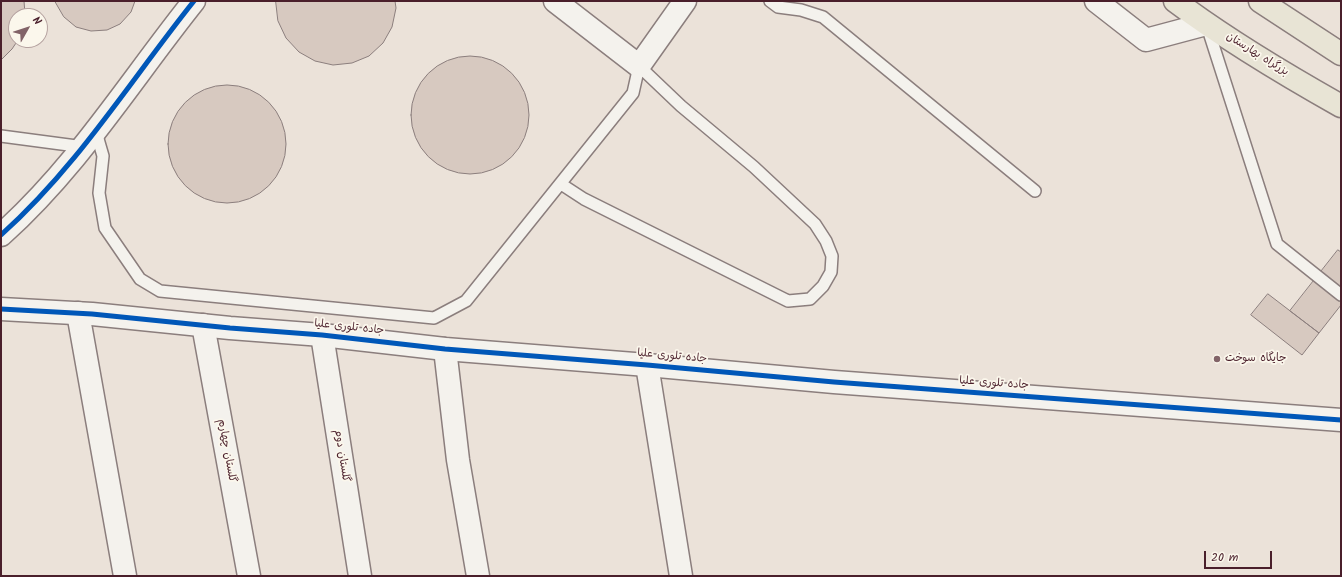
<!DOCTYPE html>
<meta charset="utf-8">
<style>
body{margin:0}
#map{position:relative;width:1342px;height:577px;overflow:hidden;background:#ebe2d9;font-family:Kalam,sans-serif}
canvas{display:block}
.frame{position:absolute;inset:0;border:2px solid #4a1f2b;pointer-events:none}
.north{position:absolute;left:8px;top:8px;width:40px;height:40px;box-sizing:border-box;background:#fbf7ec;border:1px solid #b4a19f;border-radius:50%;rotate:51deg;font-size:11px;font-weight:700;line-height:16px;text-align:center;color:#4a1f2b}
.north::after{content:'';display:block;margin:auto;width:14px;height:18px;background:#826368;clip-path:polygon(50% 0,100% 100%,50% 72%,0 100%)}
.scale{position:absolute;left:1204px;top:551px;width:68px;height:18px;box-sizing:border-box;border:2px solid #4a1f2b;border-top:0;padding-left:5px;font-size:12px;line-height:14px;white-space:nowrap;color:#4a1f2b;-webkit-text-stroke:3px #fbf7ec;paint-order:stroke}
</style>
<div id="map">
<canvas width="1342" height="577"></canvas>
<div class="frame"></div>
<div class="north">N</div>
<div class="scale">20 m</div>
</div>
<script>
const c = document.querySelector('canvas').getContext('2d');
c.lineJoin = 'round';
function fill(path, color) {
  c.fillStyle = color;
  c.fill(path, 'evenodd');
}
function trace(path, color, width, dash) {
  c.strokeStyle = color;
  c.lineWidth = width;
  c.lineCap = dash ? 'butt' : 'round';
  c.setLineDash(dash || []);
  c.stroke(path);
}
function write(font, color, halo, rows, align = 'center') {
  c.font = font + ' Kalam,"Playpen Sans Arabic",sans-serif';
  c.lineWidth = 3.5;
  c.setLineDash([]);
  c.textBaseline = 'middle';
  c.strokeStyle = halo;
  c.fillStyle = color;
  for (const [text, x, y, turn = 0] of rows) {
    c.save();
    c.translate(x, y);
    c.rotate((+turn || 0) * Math.PI / 180);
    c.textAlign = isNaN(turn) ? turn : align;
    if (halo) c.strokeText(text, 0, 0);
    c.fillText(text, 0, 0);
    c.restore();
  }
}
const building = new Path2D(`
 M1 1H24L25 14V16H16V40H18L12 49 1 60Z
 M55 1H135L131 12 120 24 107 30 91 31 76 27 64 17Z
 M276 1H395L396 8 392 27 383 43 369 56 352 63 333 65 315 61 299 52 286 38 278 21Z
 M411 115a59 59 0 1 1 118 0a59 59 0 1 1-118 0Z
 M168 144a59 59 0 1 1 118 0a59 59 0 1 1-118 0Z
 M1338 250 1341 252V305L1319 333 1290 311Z
 M1268 294 1319 333 1302 355 1251 315Z`);
fill(building, '#d7c9c0');
trace(building, '#8b7e7d', 1);
const service = new Path2D(`
 M770 1 778 7 801 10 823 17 1035 191
 M1207 26 1277 244 1341 295
 M96 132 103 156 99 193 105 228 140 279 160 291 434 318 466 301 633 93 639 66
 M1 136 84 147
 M561 184 584 199 788 301 810 299 823 286 831 272 832 256 826 241 815 224 754 167 681 106 639 66`);
const minor = new Path2D(`
 M555 1 639 66 685 1
 M1 235C78 166 130 81 194 1
 M78 313 125 576
 M203 325 249 576
 M322 335 360 576
 M445 349 458 460 478 576
 M647 365 681 576`);
const tertiary = new Path2D(`
 M1 309 92 314 230 328 322 335 445 349 647 365 834 382 1341 420`);
const secondary = new Path2D(`
 M1096 1 1146 40 1206 24`);
const trunk = new Path2D(`
 M1175 1C1227 40 1284 74 1341 106
 M1260 1 1341 54`);
trace(service, '#8b7e7d', 14);
trace(minor, '#8b7e7d', 25);
trace(tertiary, '#8b7e7d', 25);
trace(secondary, '#8b7e7d', 25);
trace(trunk, '#8b7e7d', 25);
trace(service, '#f4f2ed', 11);
trace(minor, '#f4f2ed', 22);
trace(tertiary, '#f4f2ed', 22);
trace(secondary, '#f4f2ed', 22);
trace(trunk, '#e8e4d5', 22);
trace(new Path2D(`
 M1 235C78 166 130 81 194 1
 M1 309 92 314 230 328 322 335 445 349 647 365 834 382 1341 420`), '#0057b8', 5);
for (const [x, y, r, color] of [
 [1217,359,4,"#826368"]
]) {
  const dot = new Path2D();
  dot.arc(x, y, r, 0, 2 * Math.PI);
  c.fillStyle = color;
  c.fill(dot);
  trace(dot, '#fbf7ec', 1.5);
}
write('11px', '#4a1f2b', '#fbf7ec', [
 ["بزرگراه بهارستان",1257,55,32],
 ["جاده تلوری علیا",349,328,6],
 ["جاده تلوری علیا",672,357,5],
 ["جاده تلوری علیا",994,384,4],
 ["گلستان چهارم",226,451,80],
 ["گلستان دوم",341,456,81]
]);
write('11px', '#4a1f2b', '#fbf7ec', [
 ["جایگاه سوخت",1225,359]
], 'left');
</script>
